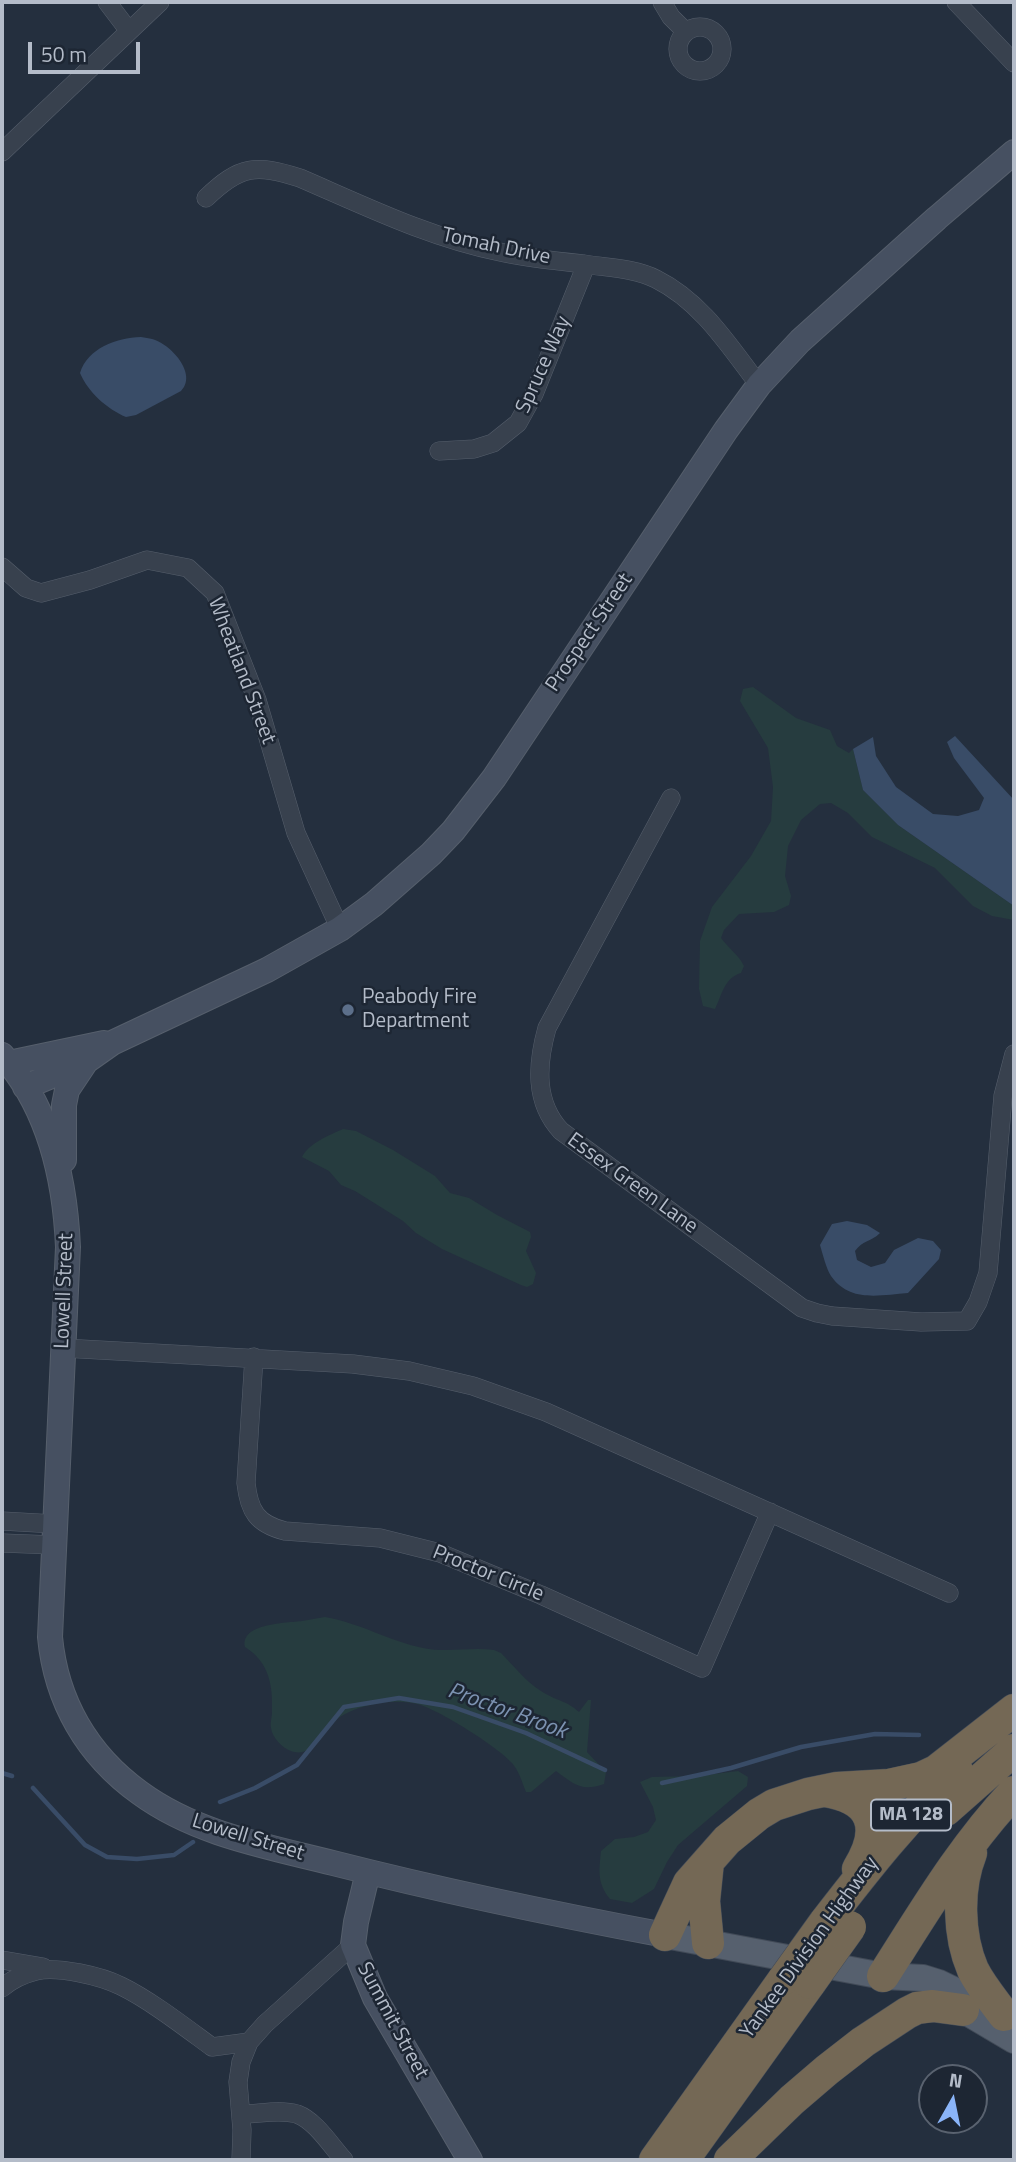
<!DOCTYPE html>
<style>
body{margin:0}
#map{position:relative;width:1016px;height:2162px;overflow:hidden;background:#242f3e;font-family:"Titillium Web",sans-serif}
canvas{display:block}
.frame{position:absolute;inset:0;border:4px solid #b4bcc9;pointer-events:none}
.north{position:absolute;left:918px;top:2064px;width:70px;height:70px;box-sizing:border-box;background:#1d2633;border:2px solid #59626f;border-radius:50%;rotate:9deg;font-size:19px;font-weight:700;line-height:28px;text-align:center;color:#b4bcc9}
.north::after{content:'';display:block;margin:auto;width:24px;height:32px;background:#8ab4f8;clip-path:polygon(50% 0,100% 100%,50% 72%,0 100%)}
.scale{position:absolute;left:28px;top:42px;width:112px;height:32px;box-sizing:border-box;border:4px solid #b4bcc9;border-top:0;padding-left:9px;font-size:21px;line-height:24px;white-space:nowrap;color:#b4bcc9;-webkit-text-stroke:5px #1d2633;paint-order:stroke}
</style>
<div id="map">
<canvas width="1016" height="2162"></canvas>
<div class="frame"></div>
<div class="north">N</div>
<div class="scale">50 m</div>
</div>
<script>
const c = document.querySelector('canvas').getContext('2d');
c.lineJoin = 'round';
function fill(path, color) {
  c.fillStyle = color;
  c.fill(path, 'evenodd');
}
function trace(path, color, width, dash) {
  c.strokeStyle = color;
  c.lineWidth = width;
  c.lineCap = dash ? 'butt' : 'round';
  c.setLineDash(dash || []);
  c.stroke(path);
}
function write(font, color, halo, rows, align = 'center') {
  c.font = font + ' "Titillium Web",sans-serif';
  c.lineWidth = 5;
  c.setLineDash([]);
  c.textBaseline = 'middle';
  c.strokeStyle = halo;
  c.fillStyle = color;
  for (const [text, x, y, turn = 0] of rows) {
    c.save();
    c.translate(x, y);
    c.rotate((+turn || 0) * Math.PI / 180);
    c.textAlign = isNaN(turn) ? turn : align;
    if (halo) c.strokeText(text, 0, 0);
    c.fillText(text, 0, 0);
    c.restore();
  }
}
fill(new Path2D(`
 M753 687 796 718 830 730 837 746 849 753 853 749 863 790 898 825 1014 906V920L992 916 973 906 935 868 872 837 848 813 831 803 820 804 801 820 788 846 785 876 791 896 789 905 774 912 739 914 724 930 721 938C729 949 738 954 744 966L741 973C724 978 722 995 715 1009L703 1006 699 989 700 941 712 907 751 856 771 821 773 787 768 748 740 701 743 689Z
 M343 1129 356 1131 393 1150 435 1176 450 1193 469 1198 497 1215 530 1232 531 1237 526 1251 536 1273 533 1284 527 1287 521 1285 442 1249 416 1233 403 1221 355 1191 341 1185 329 1171 302 1157C309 1143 330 1135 343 1129Z
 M325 1617C360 1623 389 1641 423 1648 447 1653 470 1647 494 1650L501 1653C514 1666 526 1682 541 1691 556 1701 566 1700 579 1712L588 1700H591L587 1752 606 1772 604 1784C581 1792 574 1784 556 1771L531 1792H526C522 1782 519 1771 512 1763 498 1747 438 1709 417 1704 404 1701 388 1701 375 1704 363 1706 345 1712 336 1720 323 1731 312 1759 291 1751 282 1748 272 1737 271 1728 270 1723 272 1717 272 1712 273 1685 269 1662 245 1647 240 1623 287 1623 302 1621 310 1620 317 1618 325 1617Z
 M738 1771 748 1777 747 1786 678 1845 667 1862 654 1889 632 1903 610 1899C597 1883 599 1871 601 1851L615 1839 634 1837 648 1832 656 1820 653 1807 640 1782 652 1777 698 1776Z`), '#263c3f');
fill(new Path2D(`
 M141 337C145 338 149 338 152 339 171 344 198 374 181 391L136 415 126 417C107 409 88 392 80 373 88 348 116 338 141 337Z
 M955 736 1014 800V906L898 825 863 790 853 749 873 737 876 756 896 787 933 814 958 816 979 810 984 798 954 758 947 742Z
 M847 1221 867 1225 880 1233C871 1242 863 1240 855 1251L857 1260 871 1267 885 1263 894 1250 918 1238 933 1241 941 1250 939 1259 908 1293C880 1295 850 1303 831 1276 826 1268 823 1255 820 1245L832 1224Z`), '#394c67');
trace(new Path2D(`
 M2 1773 12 1776
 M662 1783 731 1768 801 1747 875 1734 919 1735
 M33 1788 85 1845 107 1857 137 1859 174 1855 193 1842
 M220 1802 255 1788 297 1765 344 1707 399 1698 453 1707 526 1733 605 1770`), '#394c67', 4.5);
const street = new Path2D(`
 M107 2 129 31
 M662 2 671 17 686 32
 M956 2 1014 63
 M678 49a22 22 0 1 1 44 0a22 22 0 1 1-44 0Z
 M2 152 160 2
 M206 198C240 165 256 164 300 178 365 206 430 238 500 252 527 258 556 261 584 264 608 268 634 268 656 279 702 302 729 346 759 385
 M439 451 474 449 493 443 518 423 534 394 586 265
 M2 567 26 588 41 593 90 580 147 560 188 568 215 593 257 700 296 833 340 929
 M671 798 547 1028C537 1064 534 1102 561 1131L802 1308 817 1313 832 1316 921 1322 967 1321 978 1302 988 1273 1003 1096 1014 1054
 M63 1348 353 1364 409 1371 473 1386 546 1412 949 1593
 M254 1357 246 1483C249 1511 257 1524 285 1531L380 1538 440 1553 541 1595 702 1668 770 1512
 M2 1521 55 1524
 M2 1543 54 1545
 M2 1960 43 1967
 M2 1988C11 1980 24 1974 36 1971 58 1966 101 1976 121 1986 150 2000 186 2028 212 2047L249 2042
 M242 2114C259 2114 280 2109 297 2114 316 2121 331 2146 344 2160
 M241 2160 242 2130 238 2082 241 2062 249 2042 265 2024 353 1945`);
const secondary = new Path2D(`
 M2 1055C49 1107 65 1178 68 1247L50 1637C56 1701 87 1755 140 1793 196 1834 266 1846 333 1863 443 1891 553 1914 665 1935
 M9 1063 104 1043
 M25 1087 85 1062 112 1043 267 970 340 929 374 904 431 854 453 831 494 778 726 430 759 385 800 341 937 218 1014 152
 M64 1160V1105L67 1090 85 1063
 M368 1872 356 1922 353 1945 375 1998 470 2160`);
const primary = new Path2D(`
 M665 1935 883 1976 923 1978 939 1983 995 2010
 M965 2011 1014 2040`);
const highway = new Path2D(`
 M825 1791C874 1799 883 1828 858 1869
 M946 1810 1014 1750
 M971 1853C957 1888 958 1935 973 1970 981 1986 993 2000 1004 2015
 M825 1922C866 1869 907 1816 957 1771
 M665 1935 689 1883 727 1840 759 1814 774 1805 808 1794 837 1788 889 1785 921 1778 936 1771 1014 1710
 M708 1943 704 1901 708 1862
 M883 1976C924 1912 962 1847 1014 1792
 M655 2160 784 1979
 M683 2160 810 1983
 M730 2160 792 2100 827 2070 863 2042 907 2013 917 2008 933 2006 963 2010`);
trace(street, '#565f6c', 19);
trace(secondary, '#565f6c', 26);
trace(primary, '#414a57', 28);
trace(highway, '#434c59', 33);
trace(street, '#38414e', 18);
trace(secondary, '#465061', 24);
trace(primary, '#56606e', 26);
trace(highway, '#746855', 32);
const highwayBridge = new Path2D(`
 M784 1979 825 1922
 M810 1983 850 1927`);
trace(highwayBridge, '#434c59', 33, []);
trace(highwayBridge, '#746855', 32);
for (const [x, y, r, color] of [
 [348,1010,7,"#5c6f8a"]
]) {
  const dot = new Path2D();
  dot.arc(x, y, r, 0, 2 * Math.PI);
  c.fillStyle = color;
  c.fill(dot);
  trace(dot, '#1d2633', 2.5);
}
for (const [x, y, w] of [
 [911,1815,80]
]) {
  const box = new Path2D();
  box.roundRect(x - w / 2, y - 15.5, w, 31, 5);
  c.fillStyle = '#1d2633';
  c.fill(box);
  trace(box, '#b4bcc9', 2);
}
write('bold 19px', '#b4bcc9', null, [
 ["MA 128",911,1815]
]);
write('21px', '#b4bcc9', '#1d2633', [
 ["Tomah Drive",496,247,12],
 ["Spruce Way",544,365,-66],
 ["Prospect Street",590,633,-56],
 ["Wheatland Street",241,671,69],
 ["Essex Green Lane",632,1184,36],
 ["Lowell Street",65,1291,-88],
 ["Proctor Circle",488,1574,22],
 ["Lowell Street",248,1838,17],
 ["Yankee Division Highway",810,1948,-54],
 ["Summit Street",392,2021,62]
]);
write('21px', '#b4bcc9', '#1d2633', [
 ["Peabody Fire",362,998],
 ["Department",362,1022]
], 'left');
write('italic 23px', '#7c92b1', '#1d2633', [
 ["Proctor Brook",507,1712,20]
]);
</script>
